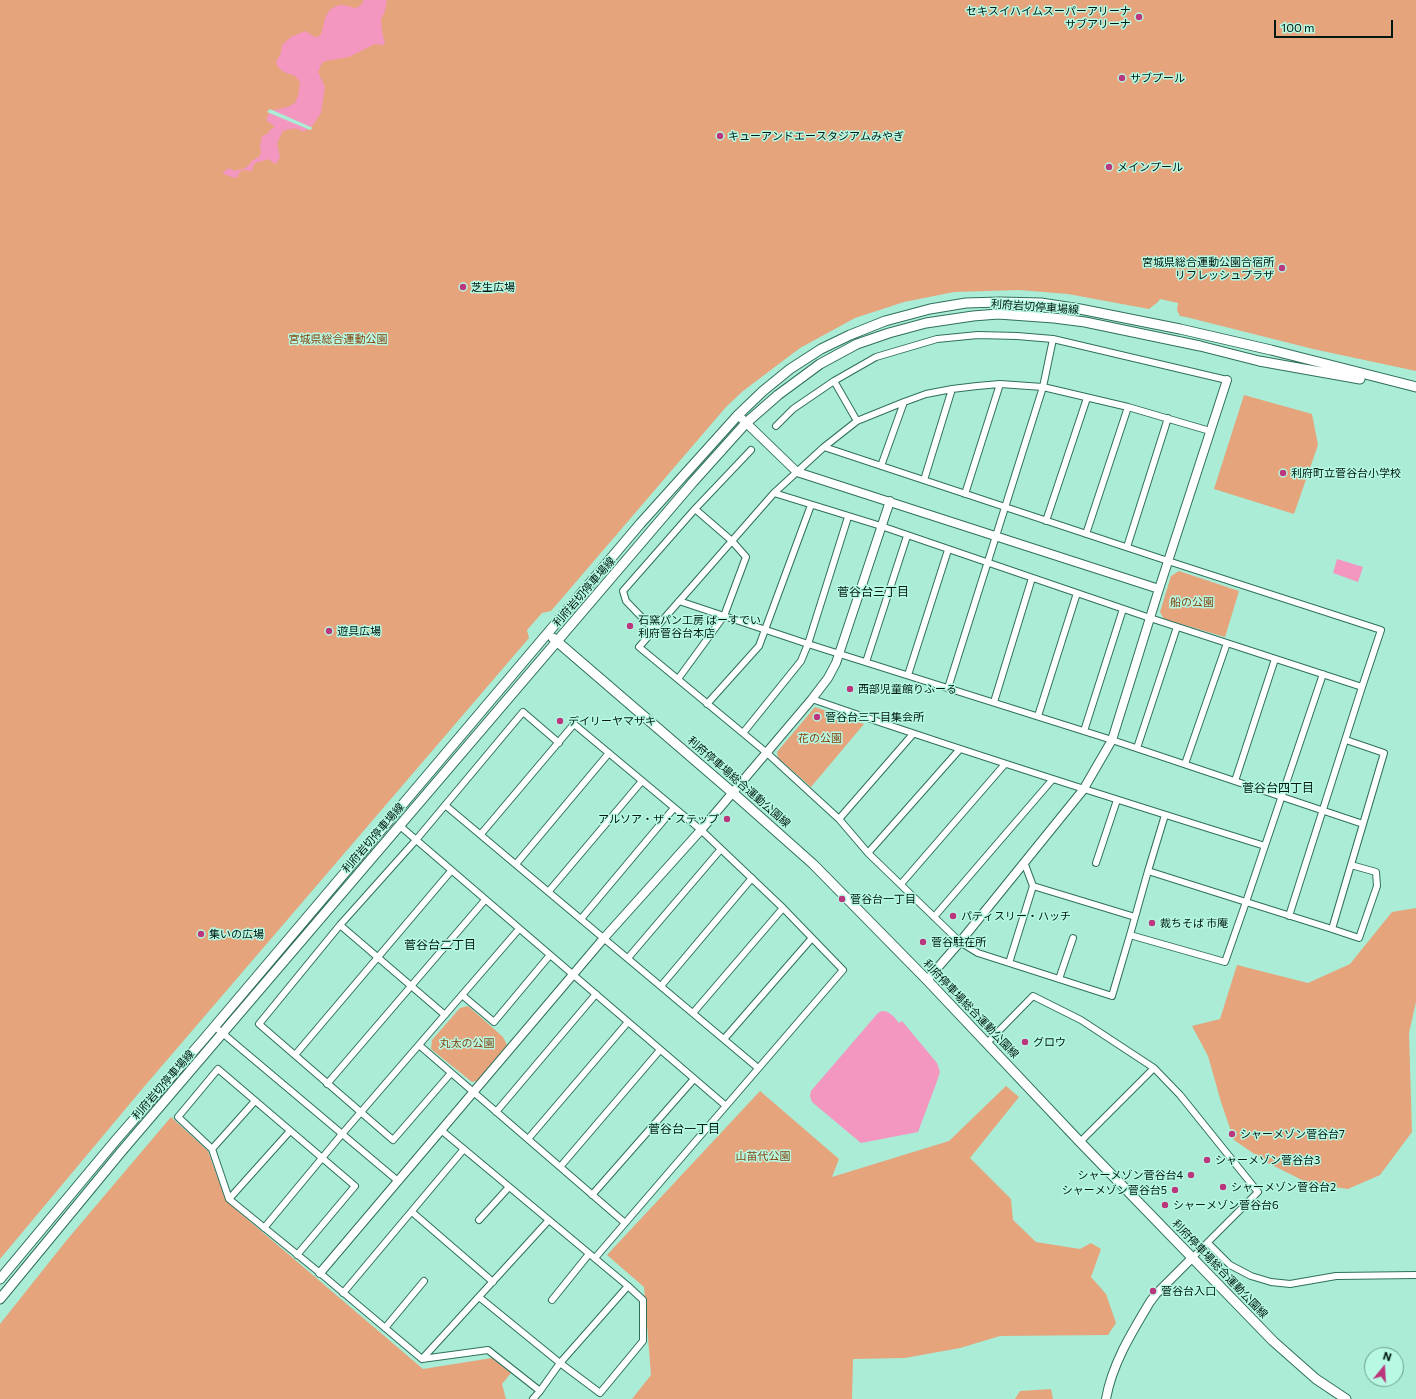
<!DOCTYPE html>
<meta charset="utf-8">
<style>
body{margin:0}
#map{position:relative;width:1416px;height:1399px;overflow:hidden;background:#aaecd6;font-family:Commissioner,sans-serif}
canvas{display:block}
.north{position:absolute;left:1364px;top:1347px;width:40px;height:40px;box-sizing:border-box;background:#b7f9e3;border:1px solid #6e9f8f;border-radius:50%;rotate:18deg;font-size:11px;font-weight:700;line-height:16px;text-align:center;color:#001912}
.north::after{content:'';display:block;margin:auto;width:14px;height:18px;background:#bb377d;clip-path:polygon(50% 0,100% 100%,50% 72%,0 100%)}
.scale{position:absolute;left:1274px;top:20px;width:119px;height:18px;box-sizing:border-box;border:2px solid #001912;border-top:0;padding-left:5px;font-size:12px;line-height:14px;white-space:nowrap;color:#001912;-webkit-text-stroke:3px #b7f9e3;paint-order:stroke}
</style>
<div id="map">
<canvas width="1416" height="1399"></canvas>
<div class="north">N</div>
<div class="scale">100 m</div>
</div>
<script>
const c = document.querySelector('canvas').getContext('2d');
c.lineJoin = 'round';
function fill(path, color) {
  c.fillStyle = color;
  c.fill(path, 'evenodd');
}
function trace(path, color, width, dash) {
  c.strokeStyle = color;
  c.lineWidth = width;
  c.lineCap = dash ? 'butt' : 'round';
  c.setLineDash(dash || []);
  c.stroke(path);
}
function write(font, color, halo, rows, align = 'center') {
  c.font = font + ' Commissioner,"Noto Sans JP",sans-serif';
  c.lineWidth = 3;
  c.setLineDash([]);
  c.textBaseline = 'middle';
  c.strokeStyle = halo;
  c.fillStyle = color;
  for (const [text, x, y, turn = 0] of rows) {
    c.save();
    c.translate(x, y);
    c.rotate((+turn || 0) * Math.PI / 180);
    c.textAlign = isNaN(turn) ? turn : align;
    if (halo) c.strokeText(text, 0, 0);
    c.fillText(text, 0, 0);
    c.restore();
  }
}
fill(new Path2D(`
 M0 0H1416V371L1313 349 1186 317 1180 316 1177 310 1178 303 1160 299 1158 302 1149 309 1068 294 1019 290 954 292 904 302 855 318 800 348 743 391 726 407 551 611 542 613 527 630 529 638 143 1088 0 1259Z
 M1244 395 1312 414 1318 445 1294 514 1214 489Z
 M1179 571 1239 591 1225 637 1164 619 1160 612 1171 576Z
 M815 707 864 724 811 787 778 758 777 752Z
 M1416 908V1002L1409 1033 1412 1132 1380 1175 1348 1189 1308 1183 1266 1162 1234 1140 1221 1102 1208 1056 1192 1026 1220 1019 1237 965 1308 983 1350 964 1392 912Z
 M468 1006 503 1037 507 1045 479 1080 472 1082 431 1049 432 1040 460 1008Z
 M1006 1086 1019 1097 970 1158 1011 1199 1013 1220 1036 1242 1080 1249 1091 1243 1101 1249 1091 1277 1106 1294 1116 1323 1108 1335 1000 1336 960 1348 905 1358 853 1359 852 1399H632L651 1375 644 1287 607 1255 760 1091 839 1159 832 1177 949 1141Z
 M171 1117 208 1151 226 1201 423 1369 492 1358 511 1373 502 1384 506 1399H0V1324L66 1241Z
 M1051 1389 1053 1399H1015L1020 1391Z`), '#e5a47c');
fill(new Path2D(`
 M363 0H387L385 11 381 19 382 32 385 43 383 45 375 44 349 57 326 61 322 63 318 72 325 87 321 113 313 125 304 132C296 127 292 128 283 131L277 143 280 157 277 163 275 164 268 159 256 163 254 164 252 171 243 170 239 173 238 177 235 178 223 174V172L229 168 234 171 243 169 248 166 253 160 259 157 261 153 260 146 262 136 267 134 271 129 274 128V126L267 121C266 105 287 112 295 102 299 97 299 89 300 83 295 69 282 79 276 62L281 53 282 45 291 37 305 31 315 37 320 36C326 24 322 9 340 5 345 4 351 8 356 8L362 4Z
 M1337 559 1363 567 1358 582 1333 573Z
 M882 1011C890 1011 894 1017 899 1023L902 1021 937 1063 940 1072 936 1084 918 1132 861 1143 812 1102 810 1096 811 1091 878 1013Z`), '#f396c0');
fill(new Path2D(`
 M270 109 313 128 310 130 267 112Z`), '#aaecd6');
const minor = new Path2D(`
 M834 381 857 421
 M776 426 793 409 834 381 876 357 937 339 978 335 1017 336 1053 339 1227 380
 M881 466 904 402
 M924 480 952 389
 M774 493 881 526 1150 618 1362 687 1381 630 1168 561 824 447
 M965 494 1000 384
 M1046 521 1087 398
 M1086 534 1128 407
 M1127 547 1168 418
 M679 601 808 644 1112 740 1363 824
 M654 630 626 601 623 591 695 509 751 450
 M866 662 907 536
 M1323 674 1246 902 1332 929 1384 753 1346 740
 M908 675 948 550
 M678 679 724 616 746 557 732 541 695 509
 M948 688 1043 387 1053 339
 M812 699C962 751 1114 799 1265 846
 M994 702 1032 578
 M707 704 759 646 811 505
 M1038 716 1077 593
 M1084 731 1123 609
 M743 733 801 661 808 644 848 517
 M1137 748 1177 627
 M1185 764 1227 643
 M1235 781 1275 659
 M445 805 758 1068
 M839 819 913 734
 M400 826 726 1106
 M481 834 574 724 701 830 783 908 843 970 595 1258
 M868 853 960 749
 M1024 862 1033 886 1135 917
 M1096 863 1117 800
 M516 864 609 753
 M1148 871 1165 815
 M901 884 1005 764
 M549 891 642 781
 M1289 916 1362 687
 M934 917 1052 780
 M581 919 674 808
 M340 925 445 1015
 M1332 929 1359 938 1377 886 1376 872 1351 865
 M1130 935 1225 962 1246 902 1148 871 1130 935 1112 996 978 953 960 942 868 853 839 819 767 753 639 647 774 493 824 447 857 421 904 402 926 394 952 389 977 386 1000 384 1043 387 1128 407 1210 431
 M628 958 721 849
 M1009 963 1033 886
 M1059 979 1073 938
 M661 986 752 878
 M462 995 494 1022 550 955
 M693 1013 783 908
 M214 1026 398 1181
 M724 1039 812 938
 M987 1043 1033 996 1081 1020 1154 1068 1180 1095 1258 1192 1193 1257
 M419 1045 625 1223
 M295 1055 451 871
 M451 1073 393 1140 259 1024 340 925 416 840 523 712 559 743
 M327 1084 485 900
 M496 1112 596 994
 M528 1139 628 1022
 M1080 1142 1154 1068
 M212 1149 255 1101
 M560 1167 660 1050
 M592 1195 694 1079
 M229 1199 290 1131
 M412 1212 493 1282
 M479 1220 509 1187
 M264 1228 342 1134 519 929
 M1208 1243 1230 1265 1251 1276 1271 1282 1290 1284 1336 1276 1416 1275
 M297 1255 355 1186 218 1069 178 1117 212 1149 229 1199 320 1273 422 1359 488 1350 540 1391 560 1363 628 1286 441 1130
 M343 1293 464 1149
 M479 1297 560 1363 600 1393 643 1341V1300L628 1286
 M552 1300 589 1254
 M385 1328 424 1281
 M422 1359 549 1220
 M533 1399 540 1391`);
const tertiary = new Path2D(`
 M738 415 797 472 1159 589
 M927 980 960 942 1083 790 1112 740 1159 589 1227 380
 M320 1273 604 938 701 830 812 699 828 678 836 663 890 501
 M1106 1399C1112 1364 1132 1332 1150 1302L1156 1294 1193 1257`);
const secondary = new Path2D(`
 M553 638 733 793 813 864 927 980 1080 1142 1273 1341 1316 1379 1346 1399
 M0 1279 116 1140 204 1039 640 524 738 415 763 391 790 369 821 349 850 335 885 321 930 309 966 303 1000 302 1041 303 1080 309 1180 329 1271 350 1416 387
 M0 1299 121 1152 693 482 746 423 778 395 820 364 857 344 889 333 926 323 973 316 998 314 1054 318 1085 322 1200 346 1259 361 1360 379`);
trace(minor, '#2f705d', 8);
trace(tertiary, '#2f705d', 10);
trace(secondary, '#2f705d', 11);
trace(minor, '#fff', 6);
trace(tertiary, '#fff', 8);
trace(secondary, '#fff', 9);
for (const [x, y, r, color] of [
 [1139,17,4,"#bb377d"],
 [1122,78,4,"#bb377d"],
 [720,136,4,"#bb377d"],
 [1109,167,4,"#bb377d"],
 [1282,268,4,"#bb377d"],
 [463,287,4,"#bb377d"],
 [1283,473,4,"#bb377d"],
 [630,626,4,"#bb377d"],
 [329,631,4,"#bb377d"],
 [850,689,4,"#bb377d"],
 [817,717,4,"#bb377d"],
 [560,721,4,"#bb377d"],
 [727,819,4,"#bb377d"],
 [842,899,4,"#bb377d"],
 [953,916,4,"#bb377d"],
 [1152,923,4,"#bb377d"],
 [201,934,4,"#bb377d"],
 [923,942,4,"#bb377d"],
 [1025,1042,4,"#bb377d"],
 [1232,1134,4,"#bb377d"],
 [1207,1160,4,"#bb377d"],
 [1191,1175,4,"#bb377d"],
 [1223,1187,4,"#bb377d"],
 [1175,1190,4,"#bb377d"],
 [1165,1205,4,"#bb377d"],
 [1153,1291,4,"#bb377d"]
]) {
  const dot = new Path2D();
  dot.arc(x, y, r, 0, 2 * Math.PI);
  c.fillStyle = color;
  c.fill(dot);
  trace(dot, '#b7f9e3', 1.5);
}
write('11px', '#001912', '#b7f9e3', [
 ["セキスイハイムスーパーアリーナ",1131,11,"right"],
 ["サブアリーナ",1131,24,"right"],
 ["サブプール",1130,78],
 ["キューアンドエースタジアムみやぎ",728,136],
 ["メインプール",1117,167],
 ["宮城県総合運動公園合宿所",1274,262,"right"],
 ["リフレッシュプラザ",1274,275,"right"],
 ["芝生広場",471,287],
 ["利府町立菅谷台小学校",1291,473],
 ["石窯パン工房 ばーすでい",638,620],
 ["利府菅谷台本店",638,633],
 ["遊具広場",337,631],
 ["西部児童館りふーる",858,689],
 ["菅谷台三丁目集会所",825,717],
 ["デイリーヤマザキ",568,721],
 ["アルソア・ザ・ステップ",719,819,"right"],
 ["菅谷台一丁目",850,899],
 ["パティスリー・ハッチ",961,916],
 ["裁ちそば 市庵",1160,923],
 ["集いの広場",209,934],
 ["菅谷駐在所",931,942],
 ["グロウ",1033,1042],
 ["シャーメゾン菅谷台7",1240,1134],
 ["シャーメゾン菅谷台3",1215,1160],
 ["シャーメゾン菅谷台4",1183,1175,"right"],
 ["シャーメゾン菅谷台2",1231,1187],
 ["シャーメゾン菅谷台5",1167,1190,"right"],
 ["シャーメゾン菅谷台6",1173,1205],
 ["菅谷台入口",1161,1291]
], 'left');
write('11px', '#001912', '#b7f9e3', [
 ["利府岩切停車場線",1035,307,4],
 ["利府岩切停車場線",584,592,-49],
 ["利府停車場総合運動公園線",739,782,41],
 ["利府岩切停車場線",373,838,-49],
 ["利府停車場総合運動公園線",971,1009,46],
 ["利府岩切停車場線",163,1085,-49],
 ["利府停車場総合運動公園線",1220,1269,46]
]);
write('11px', '#85420f', '#b7f9e3', [
 ["宮城県総合運動公園",338,339],
 ["船の公園",1192,602],
 ["花の公園",820,738],
 ["丸太の公園",467,1043],
 ["山苗代公園",763,1156]
]);
write('12px', '#001912', '#b7f9e3', [
 ["菅谷台三丁目",873,592],
 ["菅谷台四丁目",1278,788],
 ["菅谷台二丁目",440,945],
 ["菅谷台一丁目",684,1129]
]);
</script>
